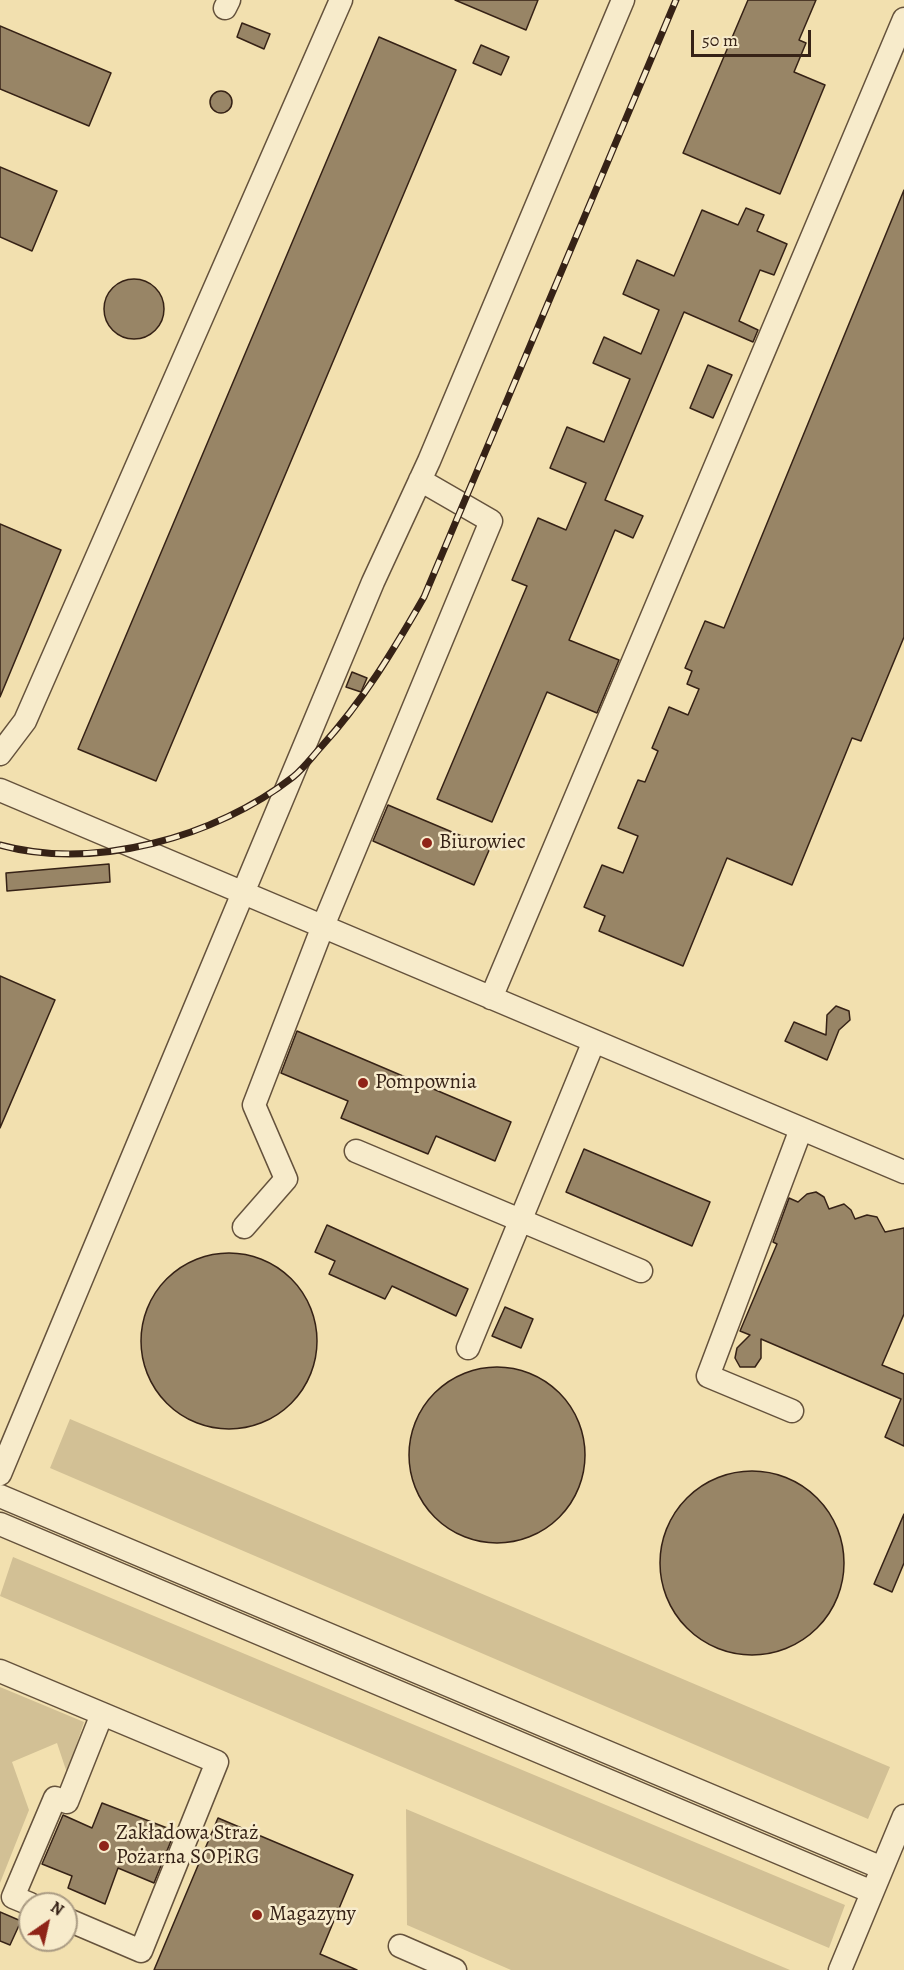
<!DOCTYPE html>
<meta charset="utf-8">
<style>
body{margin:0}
#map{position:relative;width:904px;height:1970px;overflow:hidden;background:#f2e0af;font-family:Alegreya,serif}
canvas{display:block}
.north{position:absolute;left:18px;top:1892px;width:60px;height:60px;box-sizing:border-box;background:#f7ebcb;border:2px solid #aa9b83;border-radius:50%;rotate:34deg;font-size:16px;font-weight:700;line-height:24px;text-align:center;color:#362216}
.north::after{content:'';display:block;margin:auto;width:21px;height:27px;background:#8f2418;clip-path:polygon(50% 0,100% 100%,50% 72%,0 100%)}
.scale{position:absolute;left:691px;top:30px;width:120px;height:27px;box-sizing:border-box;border:3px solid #362216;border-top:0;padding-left:8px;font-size:18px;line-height:21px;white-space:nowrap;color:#362216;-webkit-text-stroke:4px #f7ebcb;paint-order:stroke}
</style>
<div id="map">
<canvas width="904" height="1970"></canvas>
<div class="north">N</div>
<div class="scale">50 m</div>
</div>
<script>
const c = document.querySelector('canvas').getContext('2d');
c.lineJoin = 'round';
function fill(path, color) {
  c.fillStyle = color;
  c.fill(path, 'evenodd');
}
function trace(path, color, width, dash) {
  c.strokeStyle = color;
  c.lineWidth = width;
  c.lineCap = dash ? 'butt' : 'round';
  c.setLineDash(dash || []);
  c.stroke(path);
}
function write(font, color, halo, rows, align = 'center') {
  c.font = font + ' Alegreya,serif';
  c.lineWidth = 5;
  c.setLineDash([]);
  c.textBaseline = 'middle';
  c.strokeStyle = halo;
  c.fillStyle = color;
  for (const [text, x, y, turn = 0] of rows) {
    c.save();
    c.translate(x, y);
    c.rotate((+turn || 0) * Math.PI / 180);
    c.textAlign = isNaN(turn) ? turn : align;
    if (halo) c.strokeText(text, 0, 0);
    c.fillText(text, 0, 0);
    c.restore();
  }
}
fill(new Path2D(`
 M70 1419 890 1767 868 1819 50 1468Z
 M13 1557 845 1905 829 1948 0 1596Z
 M0 1687 84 1722 67 1773 57 1743 12 1762 29 1810 0 1883Z
 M406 1809 790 1970H511L407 1925Z`), '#d2c095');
const building = new Path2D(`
 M455 0H538L526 30Z
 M748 0H816L799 40 806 43 794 72 825 85 780 194 683 153Z
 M242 23 270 34 264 49 237 37Z
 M0 26 111 73 89 126 0 89Z
 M379 37 456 70 156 781 78 749Z
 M481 45 509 57 501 75 473 63Z
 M210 102a11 11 0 1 1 22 0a11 11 0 1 1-22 0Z
 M0 167 57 191 32 251 0 237Z
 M904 190V637L861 741 852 738 792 885 727 858 683 966 599 931 605 916 584 907 602 865 623 873 638 836 618 828 638 780 645 782 658 751 652 748 669 707 688 715 699 689 687 684 692 671 685 668 705 621 724 628Z
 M746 208 764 215 757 231 787 244 774 275 760 270 739 321 758 330 753 342 684 312 605 500 643 516 633 538 615 530 569 640 619 660 597 713 547 692 492 822 437 799 527 586 512 580 538 518 566 530 586 483 550 468 567 427 604 442 630 379 593 363 604 337 641 354 659 310 623 294 637 260 674 276 702 210 738 225Z
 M104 309a30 30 0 1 1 60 0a30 30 0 1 1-60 0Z
 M708 365 732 375 713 418 690 408Z
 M0 524 61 550 0 697Z
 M352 672 367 678 361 692 346 687Z
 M388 805 490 848 474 885 373 841Z
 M109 864 110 882 7 891 6 873Z
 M0 976 55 1000 0 1128Z
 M836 1006 849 1011 850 1020 839 1030 827 1060 785 1041 794 1022 826 1035 827 1015Z
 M297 1031 511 1122 495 1161 436 1136 428 1154 341 1118 348 1101 281 1073Z
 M584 1149 710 1202 692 1246 566 1192Z
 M816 1192 824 1197 829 1209 844 1204 851 1210 855 1219 867 1215 877 1217 885 1232 904 1228V1314L882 1365 904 1374V1446L885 1437 901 1399 761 1339V1358L755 1367H740L735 1358 737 1348 750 1335 740 1331 777 1244 773 1242 789 1198 798 1202 807 1194Z
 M327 1225 468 1289 456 1316 392 1286 385 1299 329 1274 335 1261 315 1252Z
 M141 1341a88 88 0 1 1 176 0a88 88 0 1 1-176 0Z
 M505 1307 533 1319 521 1348 492 1336Z
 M409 1455a88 88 0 1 1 176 0a88 88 0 1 1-176 0Z
 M660 1563a92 92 0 1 1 184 0a92 92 0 1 1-184 0Z
 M904 1514V1563L892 1592 874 1584Z
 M102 1803 175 1831 154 1883 118 1868 105 1904 68 1888 72 1876 42 1864 63 1815 92 1828Z
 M218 1818 353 1875 320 1954 357 1970H154Z
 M0 1912 21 1921 10 1945 0 1941Z`);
fill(building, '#988566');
trace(building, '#362216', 1.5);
const minor = new Path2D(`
 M225 8 229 0
 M0 754 25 721 341 0
 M0 790 904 1172
 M491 998 904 19
 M356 1151 641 1271
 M244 1227 286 1179 254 1105 323 926 491 521 420 480
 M468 1348 594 1041
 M792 1411 708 1376 801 1129
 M0 1474 373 582 429 461 623 0
 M0 1496 882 1868
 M0 1524 872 1892
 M0 1671 217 1762 141 1951 66 1919
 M30 1904 13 1897 55 1798 67 1802 102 1714
 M400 1946 455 1970
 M840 1970 904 1816`);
trace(minor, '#65523c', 25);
trace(minor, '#f7ebcb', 22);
const rail = new Path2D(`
 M0 845C95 871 216 837 293 777 303 769 312 757 321 747 363 701 393 651 424 597L676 0`);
trace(rail, '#362216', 7);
trace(rail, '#f7ebcb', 4.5, [14]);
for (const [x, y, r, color] of [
 [427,843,6,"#8f2418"],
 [363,1083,6,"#8f2418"],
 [104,1846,6,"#8f2418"],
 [257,1915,6,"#8f2418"]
]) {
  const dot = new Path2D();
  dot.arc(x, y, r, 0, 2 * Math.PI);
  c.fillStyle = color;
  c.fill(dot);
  trace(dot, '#f7ebcb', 2);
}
write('21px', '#362216', '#f7ebcb', [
 ["Biurowiec",439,843],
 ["Pompownia",375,1083],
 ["Zakładowa Straż",116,1834],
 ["Pożarna SOPiRG",116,1858],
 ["Magazyny",269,1915]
], 'left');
</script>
